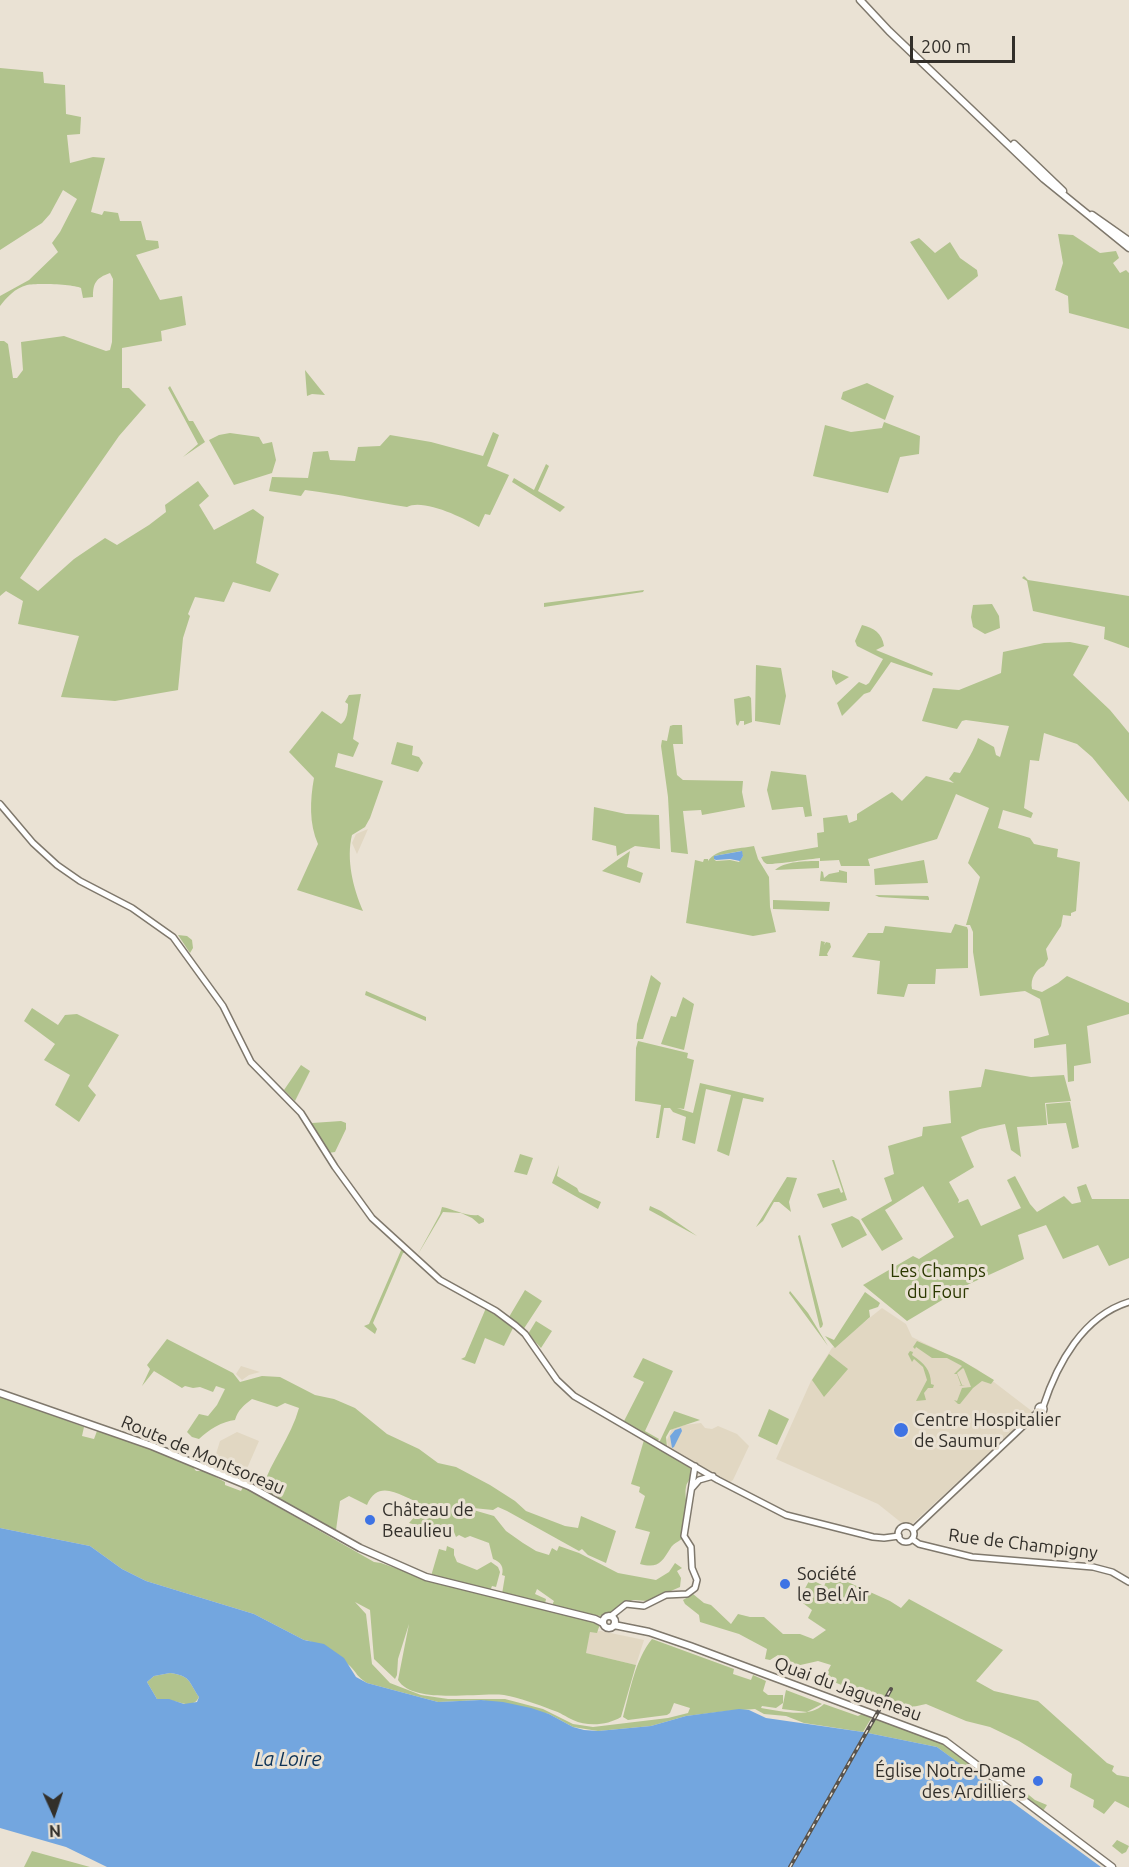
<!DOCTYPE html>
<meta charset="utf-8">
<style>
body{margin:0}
#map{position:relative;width:1129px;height:1867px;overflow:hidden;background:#eae2d4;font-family:Ubuntu,sans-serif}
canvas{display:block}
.north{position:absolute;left:24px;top:1783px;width:60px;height:60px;-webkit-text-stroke:4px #eae2d4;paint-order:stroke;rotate:177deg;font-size:16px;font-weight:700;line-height:24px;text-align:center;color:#322f2a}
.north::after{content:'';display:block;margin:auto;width:21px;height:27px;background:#322f2a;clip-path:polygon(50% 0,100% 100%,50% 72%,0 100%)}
.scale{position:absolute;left:910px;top:36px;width:105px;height:27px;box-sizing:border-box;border:3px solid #322f2a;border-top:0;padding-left:8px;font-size:18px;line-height:21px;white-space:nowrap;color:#322f2a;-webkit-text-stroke:4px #eae2d4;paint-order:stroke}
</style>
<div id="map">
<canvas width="1129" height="1867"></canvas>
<div class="north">N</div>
<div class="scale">200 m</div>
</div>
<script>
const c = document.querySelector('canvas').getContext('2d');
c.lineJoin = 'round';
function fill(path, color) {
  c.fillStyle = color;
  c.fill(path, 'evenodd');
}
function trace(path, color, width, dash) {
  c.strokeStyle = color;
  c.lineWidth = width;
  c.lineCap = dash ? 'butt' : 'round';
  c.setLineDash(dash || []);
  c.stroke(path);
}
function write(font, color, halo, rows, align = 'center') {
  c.font = font + ' Ubuntu,sans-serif';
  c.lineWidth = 6;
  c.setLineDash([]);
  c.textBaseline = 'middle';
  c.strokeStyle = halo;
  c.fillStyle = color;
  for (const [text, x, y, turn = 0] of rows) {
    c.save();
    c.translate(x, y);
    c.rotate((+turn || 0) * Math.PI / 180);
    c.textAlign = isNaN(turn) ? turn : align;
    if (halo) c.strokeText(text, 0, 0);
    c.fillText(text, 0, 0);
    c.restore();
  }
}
fill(new Path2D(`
 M368 829 357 854 352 843 356 834Z
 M882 1308 906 1324 912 1337 977 1369 1033 1412 912 1524H903L878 1504 776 1459 811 1381 832 1348Z
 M241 1366 260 1372 249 1375 242 1380 236 1374Z
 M701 1423 705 1428 712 1429 718 1426 737 1434 749 1446 733 1480 729 1483 668 1448 667 1440 672 1429 684 1425Z
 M237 1432 259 1441 242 1480 212 1467 220 1441Z
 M601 1631 644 1640 636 1665 585 1653 590 1632Z`), '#e1d7c2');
fill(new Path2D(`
 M0 68 43 72 44 83 65 85 66 114 81 117 80 134 67 135 70 163 93 157 105 158 91 212 102 215 104 211 118 213 120 221H141L146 240 158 241 159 248 136 255 160 300 182 296 186 325 161 331 162 341 122 348V388H129L146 405 119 436 20 578 38 591 74 559 105 538 117 545 149 525 166 512 165 505 198 481 209 496 199 505 214 530 253 509 264 517 256 563 279 574 270 592 233 582 224 602 195 597 188 614 190 616 183 638 178 690 115 701 61 697 79 636 18 624 23 601 6 591 0 596V341H4L8 344 13 378H17L23 370 21 342 64 336 106 351 110 350 112 342 113 279 110 273C96 278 93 283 93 297L83 298 81 288C73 284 35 283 27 285 15 288 6 298 0 306V296L29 280 58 252 52 243 60 232 77 199 63 190 50 214 42 223 0 250Z
 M1058 234 1073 235 1100 253 1116 251 1119 258 1113 263 1120 273 1126 270 1129 273V329L1069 313 1068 296 1055 290 1063 263Z
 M919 238 935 253 950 242 960 258 977 270 978 276 948 300 910 242Z
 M305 370 325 395 312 394 307 396Z
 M867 383 894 396 885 420 841 399 843 392Z
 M170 386 189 421H193L205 442 183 457 198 444 168 388Z
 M884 422 920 436 919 454 900 457 888 493 813 476 825 425 851 432 882 428Z
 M493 432 499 435 487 466 509 475 490 515 485 514 479 527C464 518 423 498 407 507 373 502 339 494 305 490L301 496 269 491 272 477 308 478 313 452 328 451 330 460 355 461 358 447 380 446 390 435 431 442 483 456Z
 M230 433 259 437 263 444 272 442 276 460 272 473 234 485 209 440 219 435Z
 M546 464 549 466 538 491 565 507 560 512 512 482 514 478 534 490Z
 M1024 576 1028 580 1129 596V648L1104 639 1105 627 1033 611 1027 581 1022 578Z
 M644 590 643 592 544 607V603Z
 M992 604 999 616 1000 628 985 634 973 627 971 617 973 605Z
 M862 625C874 628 882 633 884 646L876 650 933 673 932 676 891 662 870 692 864 694 842 716 837 703 859 682 866 685 869 683 883 659 857 646 855 641Z
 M1070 642 1089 646 1073 675 1110 710 1129 733V802L1092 757 1077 744 1044 733 1039 761 1030 760 1024 808 1033 813 1031 818 1003 810 998 828 1030 838 1034 844 1058 849 1057 857 1080 862 1076 911 1071 913V916L1063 915 1061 926 1046 949 1048 959 1044 966C1036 969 1030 979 1032 989L1042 992 1058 983 1067 976 1129 1003V1014L1087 1026 1091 1063 1074 1066V1081L1068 1082 1066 1044 1034 1048V1039L1049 1035 1040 999 1025 991 980 996 973 952V932L970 925H966L980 877 968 863 989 808 956 794 937 839 868 859 870 866H841L839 860 820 861V858C811 859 770 865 767 864 763 862 763 860 761 857L818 847 817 833 824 832 823 818 847 815 849 823 857 820V814L892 792 902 801 926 776 954 783 949 779 954 772 960 773C967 761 974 750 978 738L994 747 996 755 1000 757 1009 726 966 720 962 721 957 729 922 721 933 688 959 690 1001 673 1003 652 1044 643Z
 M756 665 781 668 786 696 780 725 755 721Z
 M832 670 849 677 836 685 832 677Z
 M361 694 353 739 359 743 353 757 338 753 335 767 383 781 370 818 365 827 352 835C346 859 353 888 363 911L297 890 318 844C309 824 310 800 314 778L289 752 322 711 341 724C347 720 348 711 348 704L345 702 349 695Z
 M749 696 751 698 752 722 744 725V721H740L738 726 736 724 734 699Z
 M673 725H682L683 744H673L677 775 683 780 743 781 742 792 745 807 702 815 701 810 683 811 688 854 671 852 668 797 661 746 662 740 667 741 670 726Z
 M397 742 413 746 412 755 419 757 423 763 418 772 391 764Z
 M771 771 806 775 812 816 805 817 803 807H799L772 810 767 790Z
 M594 807 626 814 659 815 660 849 635 846 617 856 616 846 592 840Z
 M754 846 758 859 769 877 770 907 776 932 753 936 686 923 695 860 703 862 704 859H708V861C717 848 739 849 754 846ZM741 851 743 856 739 862 730 860 716 861 714 859V856Z
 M630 851 627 867 643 873 640 883 602 871Z
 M924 860 928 883 875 885 874 869Z
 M819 861V868L775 870C785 861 806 861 819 861Z
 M839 870 847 872V883L820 881 821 871 823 872 824 878 829 874 839 872Z
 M875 895 928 896 929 898V900L879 897Z
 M773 900 830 902 829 911 773 909Z
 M955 924 967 927 968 930V968L936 969 935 984H908L904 997 877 994 880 961 852 957 868 933H883L885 926 951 933Z
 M178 935 187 936 192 940 193 948 190 953Z
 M821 941 825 942 824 945 826 942 830 943 831 947 827 954 828 956H819Z
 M651 975 661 983 643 1039H636L637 1024Z
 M366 991 426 1017V1021L365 995Z
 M683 997 694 1004 684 1050 661 1044 671 1016 676 1017Z
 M32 1008 58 1025 65 1015 77 1014 119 1035 88 1086 96 1095 79 1122 55 1105 70 1075 44 1060 55 1044 24 1021Z
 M638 1041 688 1053 687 1058 694 1060 684 1109 677 1108 693 1113 700 1083 764 1098 763 1102 743 1098 729 1156 717 1151 731 1095 706 1089 695 1144 682 1140 686 1117 673 1112 670 1108H664L659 1138H656L661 1105 635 1101 636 1048Z
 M301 1065 310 1071 295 1101 284 1090Z
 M985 1069 1031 1077 1064 1075 1071 1101 1045 1103 1047 1125 1017 1127 1021 1157 1011 1150 1005 1124 980 1129 961 1137 974 1167 949 1182 959 1200 958 1203 968 1199 981 1226 1021 1208 1007 1180 1015 1176 1030 1204 1037 1212 1064 1196 1072 1204 1081 1202 1077 1187 1086 1184 1092 1199H1129V1258L1109 1266 1098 1245 1063 1259 1046 1225 1018 1235 1024 1259 969 1284 907 1321 863 1285 913 1256 919 1259 954 1237 923 1186 885 1210 903 1239 882 1251 861 1219 892 1201 884 1178 894 1174 888 1146 922 1136 923 1127 951 1123 949 1091 981 1087Z
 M1070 1102 1079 1147 1072 1149 1066 1123 1048 1124 1046 1104Z
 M341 1121 346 1123V1129L335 1152 328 1153 312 1127V1123Z
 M520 1154 533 1158 527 1175 514 1172Z
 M832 1160H834L847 1200 823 1208 817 1194 839 1188 841 1193 843 1192Z
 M559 1165 557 1176 577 1188 579 1192 601 1202 598 1209 552 1183Z
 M787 1177 797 1178 789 1202 791 1212 779 1202H774L763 1221 756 1227Z
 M650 1206 661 1211 697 1236 649 1210Z
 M442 1207C453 1209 468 1217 478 1215L484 1219V1222L479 1224 472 1218 461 1213 443 1212 417 1256 440 1214Z
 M852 1216 859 1220 867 1235 842 1248 831 1224Z
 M800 1235 823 1324 822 1327 820 1328 798 1236Z
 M402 1248 408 1253H403L373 1323 377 1329 375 1334 364 1326 369 1324Z
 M525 1290 542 1301 523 1330 509 1317Z
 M790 1291 808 1313 828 1346 789 1293Z
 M865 1292 880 1303 878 1307 869 1310 870 1317 835 1348 825 1336 834 1340Z
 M486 1308 513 1328 504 1346 485 1338 475 1364 461 1359 465 1357Z
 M536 1321 552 1331 541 1348 528 1334Z
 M167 1339 233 1373 240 1382 262 1376 280 1377 315 1395 334 1399 355 1408 387 1434 419 1449 438 1463 456 1467 490 1485 515 1501 526 1511 565 1526 578 1528 581 1516 616 1531 606 1563 588 1555 582 1549 579 1551 507 1511 498 1507 493 1510 463 1507 494 1516 506 1531 523 1543 536 1551 549 1555 552 1548 557 1551 559 1546 579 1553 618 1573 656 1580 669 1572 675 1563 682 1568 677 1571 681 1578 680 1587 648 1601 633 1600 621 1604 610 1613 600 1616 551 1607 554 1601 537 1589 535 1594 546 1599 545 1604 502 1594 505 1576 502 1575C504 1567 501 1562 493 1559L489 1543 470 1536 465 1538 459 1535 456 1537 452 1527 433 1530 409 1523 425 1505C403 1498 379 1476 367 1505L349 1496 340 1501 336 1530 328 1528 262 1489C271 1461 291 1437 299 1408L285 1403 277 1407 252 1399C243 1406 238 1410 235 1420 223 1421 208 1430 199 1439L192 1437 187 1432 199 1414 208 1416 217 1405 225 1389 216 1386 213 1392 200 1387 193 1388 185 1386 182 1388 154 1371 142 1386 150 1369 147 1365Z
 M917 1341 961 1360 994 1380 991 1384 982 1381 973 1388 960 1404H958L954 1400 957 1401 962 1388 971 1387 964 1369 963 1368 957 1373 962 1385H965L959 1386 961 1385 957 1374H954L962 1366 947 1358H932L916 1347 915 1349 913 1347Z
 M910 1351 913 1352 912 1355C924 1363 931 1370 931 1384L934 1385 933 1388H928L924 1393 926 1400 916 1401 927 1380 923 1367 914 1359 912 1362 908 1354Z
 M829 1354 848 1369 824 1397 812 1380Z
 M643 1358 673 1371 645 1431 659 1439 657 1442 623 1423 644 1382 633 1377Z
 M0 1396 84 1427 82 1436 94 1439 97 1431 147 1447 193 1467 196 1471H204L225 1482V1485L241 1491 243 1487 374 1562 381 1563 440 1584 600 1624 597 1633 590 1632 586 1653 636 1665 621 1717C608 1725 588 1727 573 1720 566 1717 560 1712 552 1710 537 1704 520 1698 504 1695 478 1692 413 1705 398 1680L409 1624 398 1659 397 1675 395 1679 374 1659 370 1610 355 1602 366 1614 372 1664 390 1683 421 1695 448 1699H505L543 1709 573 1724 593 1727 668 1718 688 1713 690 1708 674 1703 670 1713 667 1715 628 1720 623 1717C630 1691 635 1660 652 1639L734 1669 733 1674 751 1680 753 1675 766 1681 763 1691 768 1695H783V1703L776 1708 762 1706 761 1708C781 1711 809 1719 824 1704L858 1716 862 1714 872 1717 863 1732 804 1723 786 1716 764 1714 755 1709 727 1711 686 1716 651 1726 598 1731 573 1727 549 1714 481 1700 438 1702 367 1683C357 1677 357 1673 350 1666 340 1657 316 1641 304 1640L254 1614 146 1581 122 1569 90 1546 0 1528Z
 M769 1409 789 1419 777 1445 758 1436Z
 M674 1411 700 1420 670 1430 666 1437 667 1447 659 1443Z
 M644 1440 691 1464C690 1469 691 1474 690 1478 689 1481 686 1484 686 1487 683 1502 694 1518 687 1533 683 1541 673 1542 670 1549 662 1562 658 1569 640 1564L650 1532 635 1528 645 1496 639 1492 640 1487 631 1484Z
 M447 1546 454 1549V1555L457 1562 477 1570 491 1562 498 1567 500 1572 496 1587 492 1586 490 1591 431 1576 439 1549 446 1551Z
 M830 1574 890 1601 901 1608 909 1599 1003 1650 976 1681 994 1691 1038 1701 1107 1763 1114 1766 1112 1771 1117 1775 1129 1777V1808L1115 1801 1104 1814 1093 1807 1094 1800 1070 1787 1072 1774 1019 1741 990 1727 966 1721 926 1704 908 1708 879 1700 824 1678 831 1665 818 1661 796 1666 778 1655 770 1660 765 1659 767 1649 739 1634 700 1622 699 1615 685 1604 683 1600 693 1594 704 1603 711 1605 731 1624 738 1614 750 1617H764L783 1634H800L813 1639 826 1630 808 1618 812 1610 799 1600 810 1579 824 1586Z
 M170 1673C191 1676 188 1681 199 1697 192 1711 178 1700 167 1700 164 1699 160 1700 157 1699L147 1682 154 1676Z
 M786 1690 820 1703 822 1704 807 1712 782 1709Z
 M876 1718 941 1743 983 1774 980 1779 937 1747 868 1733Z
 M1024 1791 1035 1800 1047 1805 1043 1811 1021 1795Z
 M1117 1840 1129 1846 1126 1852 1122 1854 1112 1846Z
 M32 1851 90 1867H24Z`), '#b1c38d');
fill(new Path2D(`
 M742 851 743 856 740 861 730 859 716 860 714 859V856Z
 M681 1428 682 1431 674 1447 672 1448 670 1436 675 1430Z
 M0 1528 90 1546 122 1569 146 1581 254 1614 304 1640 324 1644 344 1658 356 1677 367 1683 438 1702 481 1700 503 1702 531 1708 549 1714 573 1727 584 1730 598 1731 651 1726 686 1716 739 1709 749 1710 766 1718 863 1732 937 1747 1101 1867H107L66 1847 0 1828ZM170 1673C191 1676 188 1681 199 1697L197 1702 184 1704 169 1699H157L147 1682 154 1676Z`), '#73a6df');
const tertiary = new Path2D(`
 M0 804 33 843 57 865 80 881 132 908 173 937 223 1006 251 1062 301 1113 335 1167 372 1218 440 1280 496 1311 516 1326 525 1334 557 1380 574 1396 718 1480 786 1515 873 1537 884 1538 899 1536
 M1038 1409a3 3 0 1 1 6 0a3 3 0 1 1-6 0Z
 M1043 1407C1057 1364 1083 1316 1129 1302
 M692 1488 699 1480 713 1476
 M898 1534a8 8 0 1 1 16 0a8 8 0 1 1-16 0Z
 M913 1530 1039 1411
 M912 1539 919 1544 972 1557 1093 1567 1112 1572 1129 1582
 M611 1616 626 1604 644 1606 666 1595 687 1594 695 1588 697 1580 692 1568 691 1547 684 1536 695 1466`);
const secondary = new Path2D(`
 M860 0 889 31 1044 179 1129 248
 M1014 144 1063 191
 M1092 215 1129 241
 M0 1393 152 1446 249 1486 360 1548 426 1577 595 1619 603 1623
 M603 1622a6 6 0 1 1 12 0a6 6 0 1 1-12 0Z
 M614 1625 649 1632 690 1646 945 1741 1112 1867`);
trace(tertiary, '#7f786c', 8);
trace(secondary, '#7f786c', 9);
trace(tertiary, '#fff', 5);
trace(secondary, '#fff', 6);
const rail = new Path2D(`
 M790 1867 891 1689`);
trace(rail, '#58534d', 4);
trace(rail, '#eae2d4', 1.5, [4.5]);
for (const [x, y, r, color] of [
 [901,1430,8,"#3e73e4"],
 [370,1520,6,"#3e73e4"],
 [785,1584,6,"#3e73e4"],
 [1038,1781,6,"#3e73e4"]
]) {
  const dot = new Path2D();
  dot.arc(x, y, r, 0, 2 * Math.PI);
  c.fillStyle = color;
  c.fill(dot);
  trace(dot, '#eae2d4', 2);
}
write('18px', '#2b3800', '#eae2d4', [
 ["Les Champs",938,1271],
 ["du Four",938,1292]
]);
write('18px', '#322f2a', '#eae2d4', [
 ["Centre Hospitalier",914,1420],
 ["de Saumur",914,1441],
 ["Château de",382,1510],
 ["Beaulieu",382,1531],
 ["Société",797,1574],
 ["le Bel Air",797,1595],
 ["Église Notre-Dame",1026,1771,"right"],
 ["des Ardilliers",1026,1792,"right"]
], 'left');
write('18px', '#322f2a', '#eae2d4', [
 ["Route de Montsoreau",203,1455,23],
 ["Rue de Champigny",1023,1544,7],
 ["Quai du Jagueneau",848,1689,20]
]);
write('italic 20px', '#0e3357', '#eae2d4', [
 ["La Loire",288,1759]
]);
</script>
